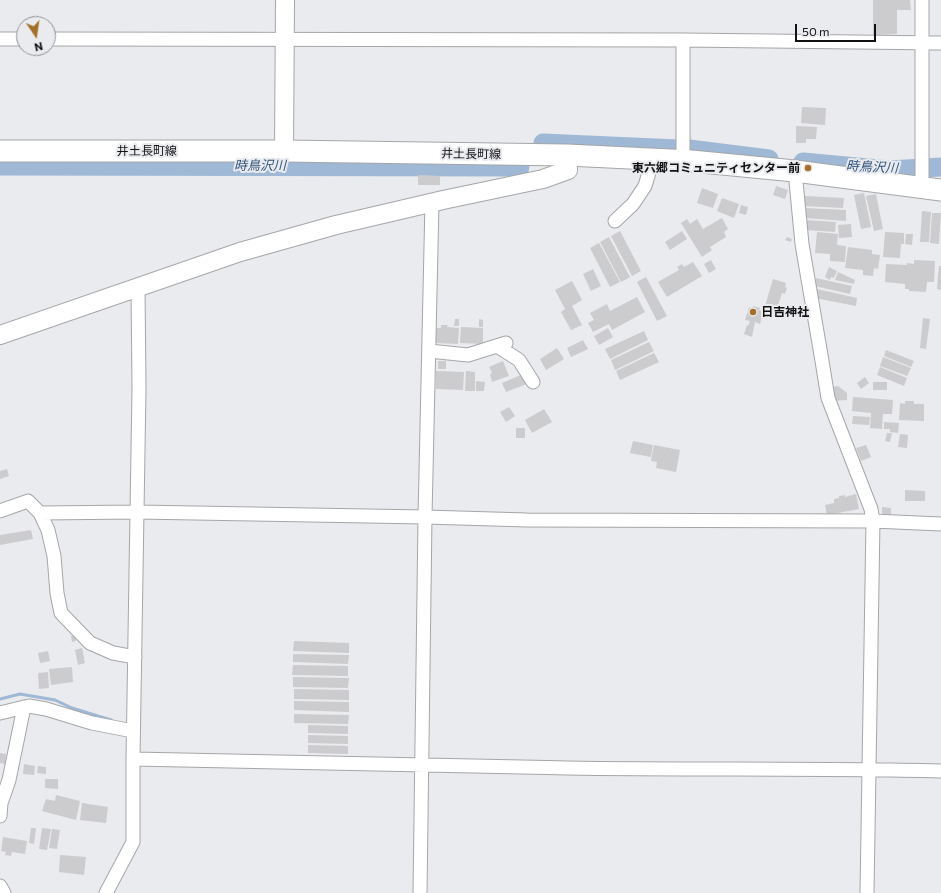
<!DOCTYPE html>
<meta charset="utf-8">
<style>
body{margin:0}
#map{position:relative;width:941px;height:893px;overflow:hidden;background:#eaebee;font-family:Commissioner,sans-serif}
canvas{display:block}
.north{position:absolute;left:16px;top:16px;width:40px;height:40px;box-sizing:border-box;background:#eaebee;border:1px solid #939496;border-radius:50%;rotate:167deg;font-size:11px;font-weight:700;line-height:16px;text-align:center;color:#111112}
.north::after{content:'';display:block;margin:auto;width:14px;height:18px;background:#a56f2a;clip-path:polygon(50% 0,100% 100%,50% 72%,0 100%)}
.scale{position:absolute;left:795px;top:24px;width:81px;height:18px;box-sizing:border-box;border:2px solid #111112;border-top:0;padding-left:5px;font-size:12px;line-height:14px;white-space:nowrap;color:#111112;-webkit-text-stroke:3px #eaebee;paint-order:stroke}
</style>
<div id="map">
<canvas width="941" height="893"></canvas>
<div class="north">N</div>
<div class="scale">50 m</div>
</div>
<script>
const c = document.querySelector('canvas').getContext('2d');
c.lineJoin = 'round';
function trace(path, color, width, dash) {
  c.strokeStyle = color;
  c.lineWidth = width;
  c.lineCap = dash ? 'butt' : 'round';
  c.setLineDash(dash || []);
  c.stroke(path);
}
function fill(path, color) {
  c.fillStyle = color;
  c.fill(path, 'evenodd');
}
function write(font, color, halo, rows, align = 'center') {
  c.font = font + ' Commissioner,"Noto Sans JP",sans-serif';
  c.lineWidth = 4;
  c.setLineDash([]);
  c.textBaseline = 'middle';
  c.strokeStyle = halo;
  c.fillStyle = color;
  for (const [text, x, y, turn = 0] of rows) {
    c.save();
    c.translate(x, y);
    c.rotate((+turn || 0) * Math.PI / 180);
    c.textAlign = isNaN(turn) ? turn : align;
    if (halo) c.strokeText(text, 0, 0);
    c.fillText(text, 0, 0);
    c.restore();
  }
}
trace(new Path2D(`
 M0 699 20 694 55 700 72 708 111 720`), '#9fb8d6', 3);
trace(new Path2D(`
 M543 143 678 149
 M689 149 769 159
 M803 162 889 170 941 167
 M0 166 520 167`), '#9fb8d6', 19);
fill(new Path2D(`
 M873 0H910L911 10H897V34L873 35Z
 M802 107 826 108 825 125 801 123Z
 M796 126 817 127 816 139H806V143H796Z
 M418 175 440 176V185H418Z
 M776 186 788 190 785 199 773 195Z
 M702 188 718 194 713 208 697 203Z
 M864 193 871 227 861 229 854 195Z
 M876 194 883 229 874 231 866 196Z
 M805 196 844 198 843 208 804 206Z
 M722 198 739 204 734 218 717 211Z
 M741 205 748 207 746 215 739 213Z
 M805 208 846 210V221L804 218Z
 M922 211 931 212 929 242H920Z
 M932 213H941L939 244 930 243Z
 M722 218 728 229 724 232 726 237 710 247 712 250 702 257 681 223 687 219 690 224 697 219 703 229Z
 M806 220 836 222 835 232 806 230Z
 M851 224 852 237 839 238 838 225Z
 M620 231 641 271 632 276 611 236Z
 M682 231 687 239 670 250 665 242Z
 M817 232 838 234 837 245 846 246 845 262 830 261V254L815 253Z
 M885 232 904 233V244H901L900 258 883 257Z
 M906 234H913L912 245 905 244Z
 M609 237 630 277 621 282 600 242Z
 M787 237 792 239 791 242 785 240Z
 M599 243 620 282 610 287 590 248Z
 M848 247 872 250V254L880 255 878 269 874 268 873 276 863 275V270L845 268Z
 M711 260 716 269 709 273 704 264Z
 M914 260 935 261 934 282H927L926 292 909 291V289H905V284L885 282 886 264 907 265V263L914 264Z
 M693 262 702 276 667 297 658 282 679 270 677 267 682 264 684 267Z
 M939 266H941V290L937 289Z
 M829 267 837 271 834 278 831 277 830 280 825 277Z
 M593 269 601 286 591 291 583 274Z
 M838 272 855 280 854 284 835 280Z
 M646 277 667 316 657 321 637 282Z
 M816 278 852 286 850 294 814 286Z
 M773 279 786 283 785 287 787 288 785 294 782 293 777 309 765 306Z
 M572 281 582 300 572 306 582 325 571 330 561 312 565 309 555 290Z
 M817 289 857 298 856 306 815 298Z
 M637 297 645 312 612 330 609 324 593 332 588 323 594 320 590 313 607 304 610 311Z
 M753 306 760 308 759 310 763 312 760 324 755 322 752 337 744 334 747 325 748 326 750 321 745 320 749 307 752 308Z
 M923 318 930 319 926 349 920 348Z
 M455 319H459V326H454Z
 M479 319 483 320V327H479Z
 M441 325H448L447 327 459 328 458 344 435 343 436 328H441Z
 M461 327 483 328V344L460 343Z
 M608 328 613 337 599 345 594 336Z
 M644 331 648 340 610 359 605 349Z
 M583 340 588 349 571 357 567 348Z
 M649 342 654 351 615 370 611 360Z
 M557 348 564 359 546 370 540 359Z
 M886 350 914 361 911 367 884 356Z
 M654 353 659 362 620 380 616 371Z
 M883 357 911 368 907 376 880 366Z
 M438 361H446V369H438Z
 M503 361 509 376 492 382 490 374 492 373 489 367Z
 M880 367 907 378 904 386 877 375Z
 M436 371 464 372 463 390 436 389Z
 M466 371 475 372V391H465Z
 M523 374 527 384 506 392 502 383Z
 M865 377 869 383 861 389 857 383Z
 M476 381 485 382 484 391H476Z
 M873 382H887V390H873Z
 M838 386 847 393V400L832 401 830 387Z
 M853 397 893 400 892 414H883L882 429 870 428 871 413 852 411Z
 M905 401H914V404H924V421L899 420 900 403 905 404Z
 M509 407 515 416 506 422 500 412Z
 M544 409 552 422 532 433 525 420Z
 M853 416 870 417 869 425 852 424Z
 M884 422 899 423 898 433 890 432V429H884Z
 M516 428H525V438H516Z
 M887 433H892L890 442 885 441Z
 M900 434 908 435 907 448 898 447Z
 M633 441 653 445 651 457 630 453Z
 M654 445 680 450 676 472 656 468 657 462 651 461Z
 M866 445 871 457 861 461 856 448Z
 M7 469 9 476 0 479V471Z
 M905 490 925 491V501H905Z
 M856 494 859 509 827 515 825 505 834 503V499L839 498V496L845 495V497Z
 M882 507 891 508V514H882Z
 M31 530 33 539 0 545V535Z
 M75 635 76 641 72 642 71 636Z
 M294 641 349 643V653L293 651Z
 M82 648 85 663 78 665 75 650Z
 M48 651 50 661 40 663 38 653Z
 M293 654 349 655 348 664 293 662Z
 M293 665 348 666V676L292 675Z
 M72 667 73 682 51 685 49 669Z
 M48 672 49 688 39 689 38 673Z
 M293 677 349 678 348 688 293 687Z
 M294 689 349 690V700L294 699Z
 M294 701 349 702V712L294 710Z
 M294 714 349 715 348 724 294 723Z
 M308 725 348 726V734L308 733Z
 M308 735 348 736V744L308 743Z
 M308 745 348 746V754L308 753Z
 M0 753 6 754 5 764 0 763Z
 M24 764 35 766 34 775 23 774Z
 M38 766 46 767V774L37 773Z
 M45 779H58V789L45 788Z
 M56 795 80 801 76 820 42 811 46 799 55 801Z
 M82 803 108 807 106 823 80 820Z
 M31 828H36L34 844 29 843Z
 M42 828 51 829 47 850 39 849Z
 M52 829 60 830 57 849 49 848Z
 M3 837 27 841 25 854 12 852 11 856 5 855 6 852 1 851Z
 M60 855 86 857 84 875 59 872Z`), '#ccccce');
const street = new Path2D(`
 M0 39H24
 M48 39 683 40 941 43
 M683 40V160
 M795 171 802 244 822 361 828 398 871 509 873 521 867 893
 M922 187V0
 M615 221 633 204 645 186 653 159
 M497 346 519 360 533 382
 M429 351 468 355 506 343
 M0 511 28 501 40 513
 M135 657 113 653 90 643 61 613 57 593 54 556 48 530 40 513 138 512 425 517 527 520 873 521 941 524
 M0 713 29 706 46 709 92 723 133 731
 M133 759C277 761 422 765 567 768 692 770 816 768 941 771
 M0 816 1 803 9 780 24 707
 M0 886 4 893
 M106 893 133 842V759L139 388 138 287
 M420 893 425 517 432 202`);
const secondary = new Path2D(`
 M284 151 285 0
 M0 335 240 252 336 225 443 200 543 179 568 170 567 155`);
const primary = new Path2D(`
 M0 151H284L567 155 691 161 795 171 941 190`);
trace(street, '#a5a6a8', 15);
trace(secondary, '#a5a6a8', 20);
trace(primary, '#a5a6a8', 23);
trace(street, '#fff', 13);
trace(secondary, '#fff', 18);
trace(primary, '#fff', 21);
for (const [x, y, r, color] of [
 [808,168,4,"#a56f2a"],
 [753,312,4,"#a56f2a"]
]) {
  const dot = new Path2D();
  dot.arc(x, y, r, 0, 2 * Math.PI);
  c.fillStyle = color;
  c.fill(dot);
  trace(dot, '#eaebee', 1.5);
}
write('12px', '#111112', '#eaebee', [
 ["井土長町線",147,151],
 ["井土長町線",471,154,1]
]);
write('bold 12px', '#111112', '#eaebee', [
 ["東六郷コミュニティセンター前",800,168],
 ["日吉神社",761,312,"left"]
], 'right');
write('italic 13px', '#2f537d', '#eaebee', [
 ["時鳥沢川",260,166],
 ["時鳥沢川",872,167,3]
]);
</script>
